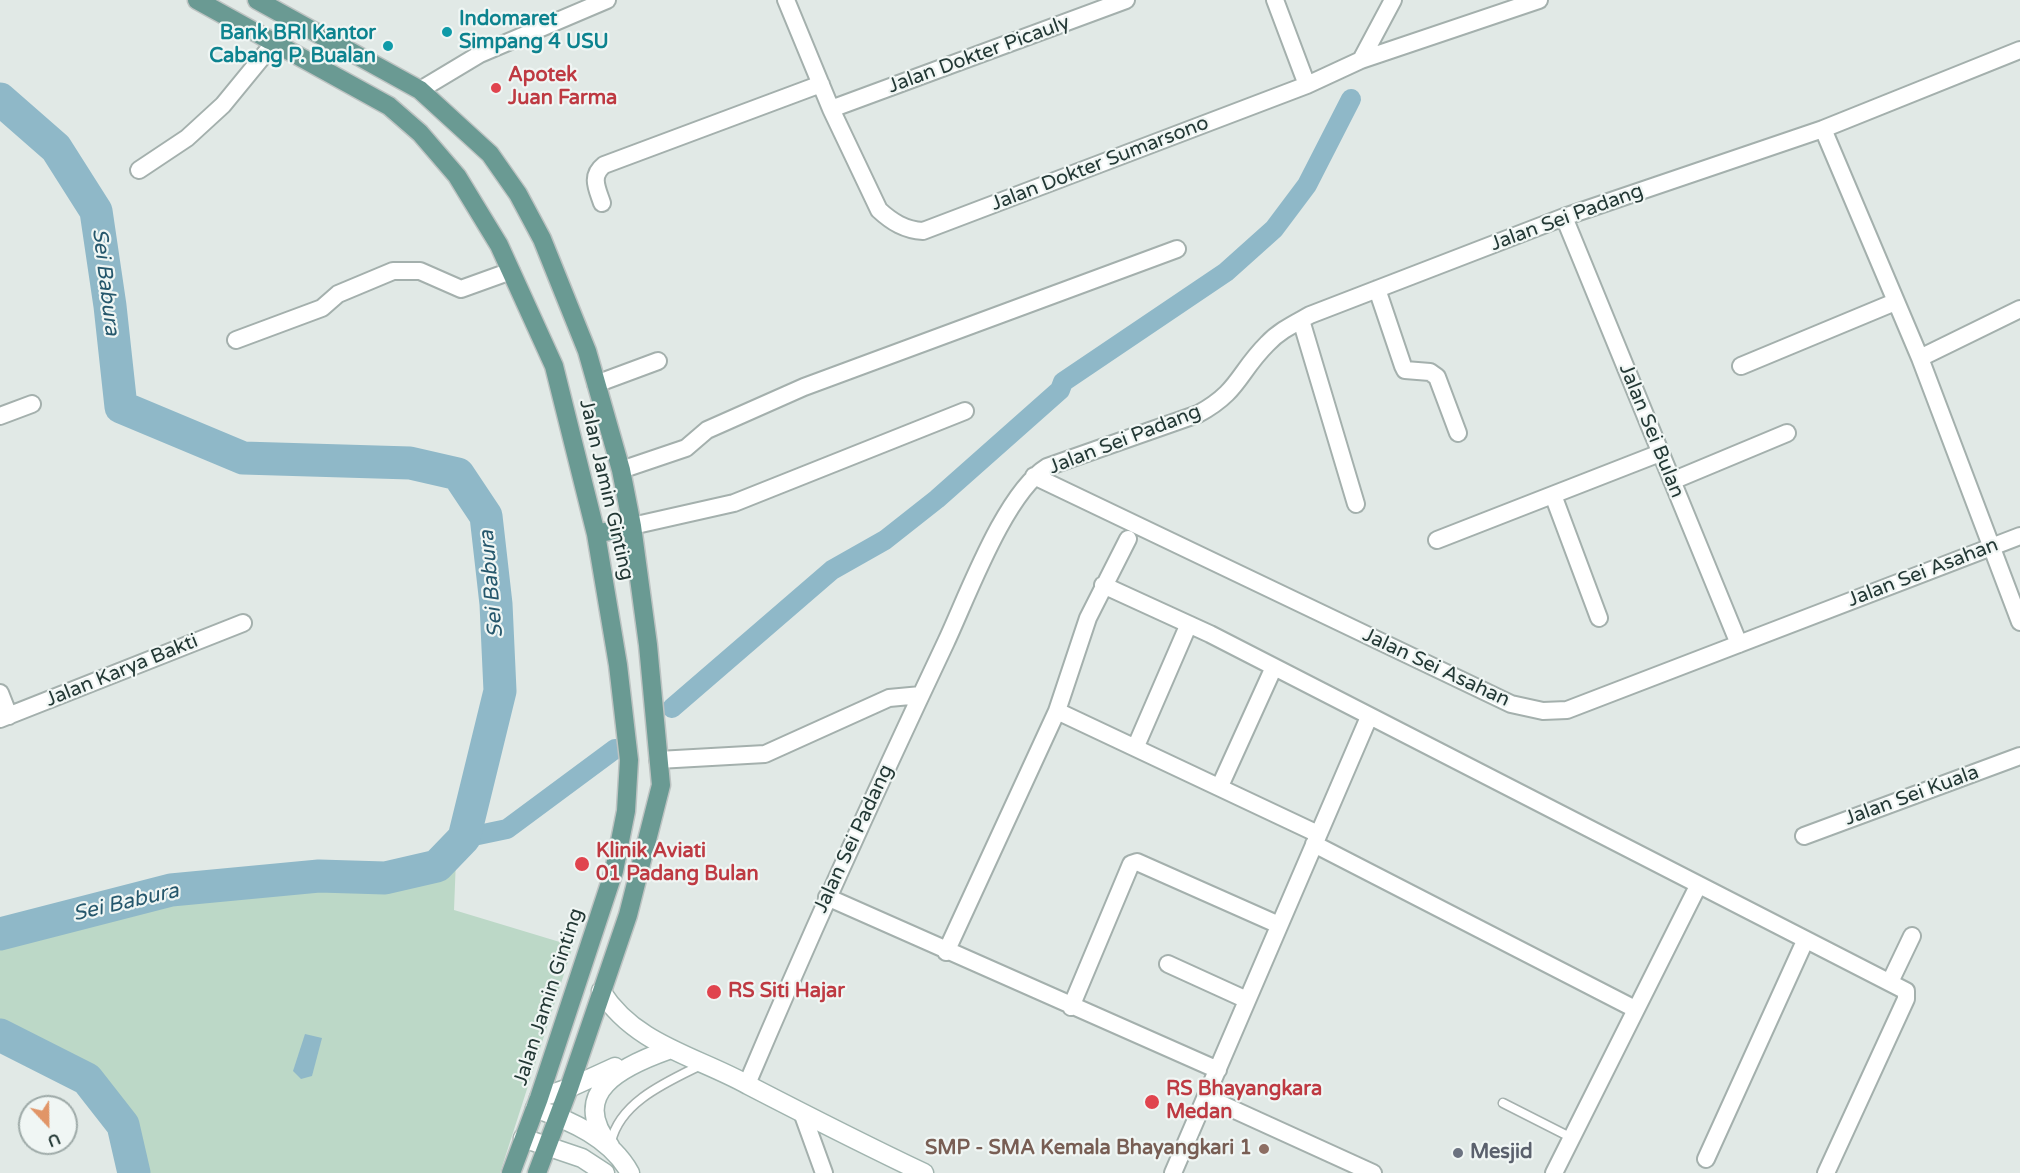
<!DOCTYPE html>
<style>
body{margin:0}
#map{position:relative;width:2020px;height:1173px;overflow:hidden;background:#e1e9e6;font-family:"Varela Round",sans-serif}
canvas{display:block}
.north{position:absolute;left:18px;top:1095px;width:60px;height:60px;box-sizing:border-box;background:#f0f6f4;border:2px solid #9eaaa8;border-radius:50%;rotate:158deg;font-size:16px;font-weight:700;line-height:24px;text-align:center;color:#233835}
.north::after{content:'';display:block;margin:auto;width:21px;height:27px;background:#e19567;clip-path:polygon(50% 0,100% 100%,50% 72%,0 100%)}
</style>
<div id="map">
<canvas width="2020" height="1173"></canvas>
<div class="north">U</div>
</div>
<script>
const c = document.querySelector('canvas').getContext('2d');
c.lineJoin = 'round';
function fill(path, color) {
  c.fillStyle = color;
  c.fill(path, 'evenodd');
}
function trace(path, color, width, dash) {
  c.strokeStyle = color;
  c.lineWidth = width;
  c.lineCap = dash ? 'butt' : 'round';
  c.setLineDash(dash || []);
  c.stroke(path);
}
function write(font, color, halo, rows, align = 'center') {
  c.font = font + ' "Varela Round",sans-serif';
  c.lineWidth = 4.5;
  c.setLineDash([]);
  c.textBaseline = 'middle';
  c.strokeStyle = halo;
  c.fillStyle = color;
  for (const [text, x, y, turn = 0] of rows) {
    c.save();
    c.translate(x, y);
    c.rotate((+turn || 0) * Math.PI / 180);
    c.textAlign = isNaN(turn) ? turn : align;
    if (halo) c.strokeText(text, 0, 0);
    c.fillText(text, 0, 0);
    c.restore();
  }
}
fill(new Path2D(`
 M456 859 454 910 573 946 500 1173H134L123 1125 87 1079 0 1034V934L180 889 437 866Z`), '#bcd8c7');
fill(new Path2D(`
 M305 1034 322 1038 312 1076 301 1079 293 1071Z`), '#8fb8c8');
trace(new Path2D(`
 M672 708 832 570 885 540 937 499 1060 390 1063 382 1226 272 1274 229 1307 185 1351 99
 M464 838 507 829 615 749`), '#8fb8c8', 20);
trace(new Path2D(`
 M0 99 56 148 96 211 110 306 121 407 243 458 410 463 458 474 486 516 496 604 500 691 464 838 437 866 385 878 319 876 171 890 0 934
 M0 1035 87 1079 123 1125 134 1173`), '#8fb8c8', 33);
const lane = new Path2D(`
 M1503 1103 1572 1138
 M611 1142C620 1101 669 1081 703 1064`);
const street = new Path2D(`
 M786 0 831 109 879 210C892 222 905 230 923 231L1307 85 1361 60 1539 0
 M1275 0 1307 85
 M1361 60 1393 0
 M420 90 480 54 607 0
 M831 109 1126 0
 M1823 129 1920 358 2020 622
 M139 170 187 138 223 105 273 44
 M602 203C597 188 590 176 604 165L821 84
 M1564 217 1739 644
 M1377 289 1403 366 1405 370 1430 372 1437 377 1458 433
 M1301 320 1356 504
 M236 340 322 308 338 294 393 271H420L461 289 511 271
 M1920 358 2020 309
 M1741 366 1895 302
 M596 384 658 361
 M0 416 32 404
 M621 470 686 448 707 430 804 387 1177 249
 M1034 476 1511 704 1543 711 1567 710 2020 536
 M1672 481 1787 433
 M1553 495 1599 618
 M632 526 734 503 965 411
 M1437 540 1660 453
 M1103 585 1210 634 1906 991V999L1826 1173
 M0 693 9 716
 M1057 711 1318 834
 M0 719 243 623
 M1136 746 1188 626
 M658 760 765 754 889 698 921 695
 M1220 786 1274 667
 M1804 836 2020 756
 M1314 844 1635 1009
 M827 897 1218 1070
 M946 952 1057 711 1088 618 1128 539
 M1168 964 1247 1000
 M1890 982 1912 936
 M1071 1007 1131 864 1137 862 1279 925
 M747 1084C810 935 877 788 946 642 968 595 1005 493 1047 467L1198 414C1239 392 1238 373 1267 344 1279 331 1294 324 1310 315L1564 217 1823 129 2020 50
 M1206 1097 1373 1173
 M803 1115 824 1173
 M1706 1159 1805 941
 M1173 1173 1369 717
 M1554 1173 1698 886`);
const secondary = new Path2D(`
 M601 991C635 1045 696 1056 748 1085 806 1115 865 1145 924 1173
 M539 1098 569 1088 615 1067
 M535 1108C571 1121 611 1138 630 1173
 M523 1138 582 1158 605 1173
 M610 1146C567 1092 623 1066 668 1050`);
const primary = new Path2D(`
 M197 0 389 106 420 133 457 176 499 245 554 366 596 534 618 665 629 760 626 811 614 871 539 1098 511 1173
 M257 0 420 90 490 154 518 194 542 239 587 351 621 470 632 526 648 645 661 785 628 915 569 1088 537 1173
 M596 534 632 526`);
trace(lane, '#a4b0ad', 11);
trace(street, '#a4b0ad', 20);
trace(secondary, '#a1b4af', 21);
trace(primary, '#bdc3c2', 21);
trace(lane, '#fff', 8);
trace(street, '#fff', 16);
trace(secondary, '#fff', 18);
trace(primary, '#6a9a93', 18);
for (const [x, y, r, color] of [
 [447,32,6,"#0f9aa8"],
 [388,46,6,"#0f9aa8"],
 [496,88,6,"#e0444e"],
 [582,864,8,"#e0444e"],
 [714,992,8,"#e0444e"],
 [1152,1102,8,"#e0444e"],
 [1264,1149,6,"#8d6e63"],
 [1458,1153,6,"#6b7280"]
]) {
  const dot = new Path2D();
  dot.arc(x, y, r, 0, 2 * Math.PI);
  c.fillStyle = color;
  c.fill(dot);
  trace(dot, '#f0f6f4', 2);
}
write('bold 20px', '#0d838f', '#f0f6f4', [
 ["Indomaret",459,20],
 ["Simpang 4 USU",459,43],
 ["Bank BRI Kantor",376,34,"right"],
 ["Cabang P. Bualan",376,57,"right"]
], 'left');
write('20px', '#233835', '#f0f6f4', [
 ["Jalan Dokter Picauly",979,55,-20],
 ["Jalan Dokter Sumarsono",1100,164,-21],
 ["Jalan Sei Padang",1567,218,-20],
 ["Jalan Sei Bulan",1651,431,68],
 ["Jalan Sei Padang",1125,440,-21],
 ["Jalan Jamin Ginting",606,490,77],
 ["Jalan Sei Asahan",1923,573,-21],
 ["Jalan Sei Asahan",1436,668,25],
 ["Jalan Karya Bakti",122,671,-22],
 ["Jalan Sei Kuala",1912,796,-20],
 ["Jalan Sei Padang",854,839,-65],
 ["Jalan Jamin Ginting",549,997,-72]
]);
write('bold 20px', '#be3a42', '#f0f6f4', [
 ["Apotek",508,76],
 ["Juan Farma",508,99],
 ["Klinik Aviati",596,852],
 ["01 Padang Bulan",596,875],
 ["RS Siti Hajar",728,992],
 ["RS Bhayangkara",1166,1090],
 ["Medan",1166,1113]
], 'left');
write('bold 20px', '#785e54', '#f0f6f4', [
 ["SMP - SMA Kemala Bhayangkari 1",1252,1149]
], 'right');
write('bold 20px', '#5b616d', '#f0f6f4', [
 ["Mesjid",1470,1153]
], 'left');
write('italic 21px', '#25576c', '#f0f6f4', [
 ["Sei Babura",105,282,83],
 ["Sei Babura",492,584,-95],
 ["Sei Babura",126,903,-13]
]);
</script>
